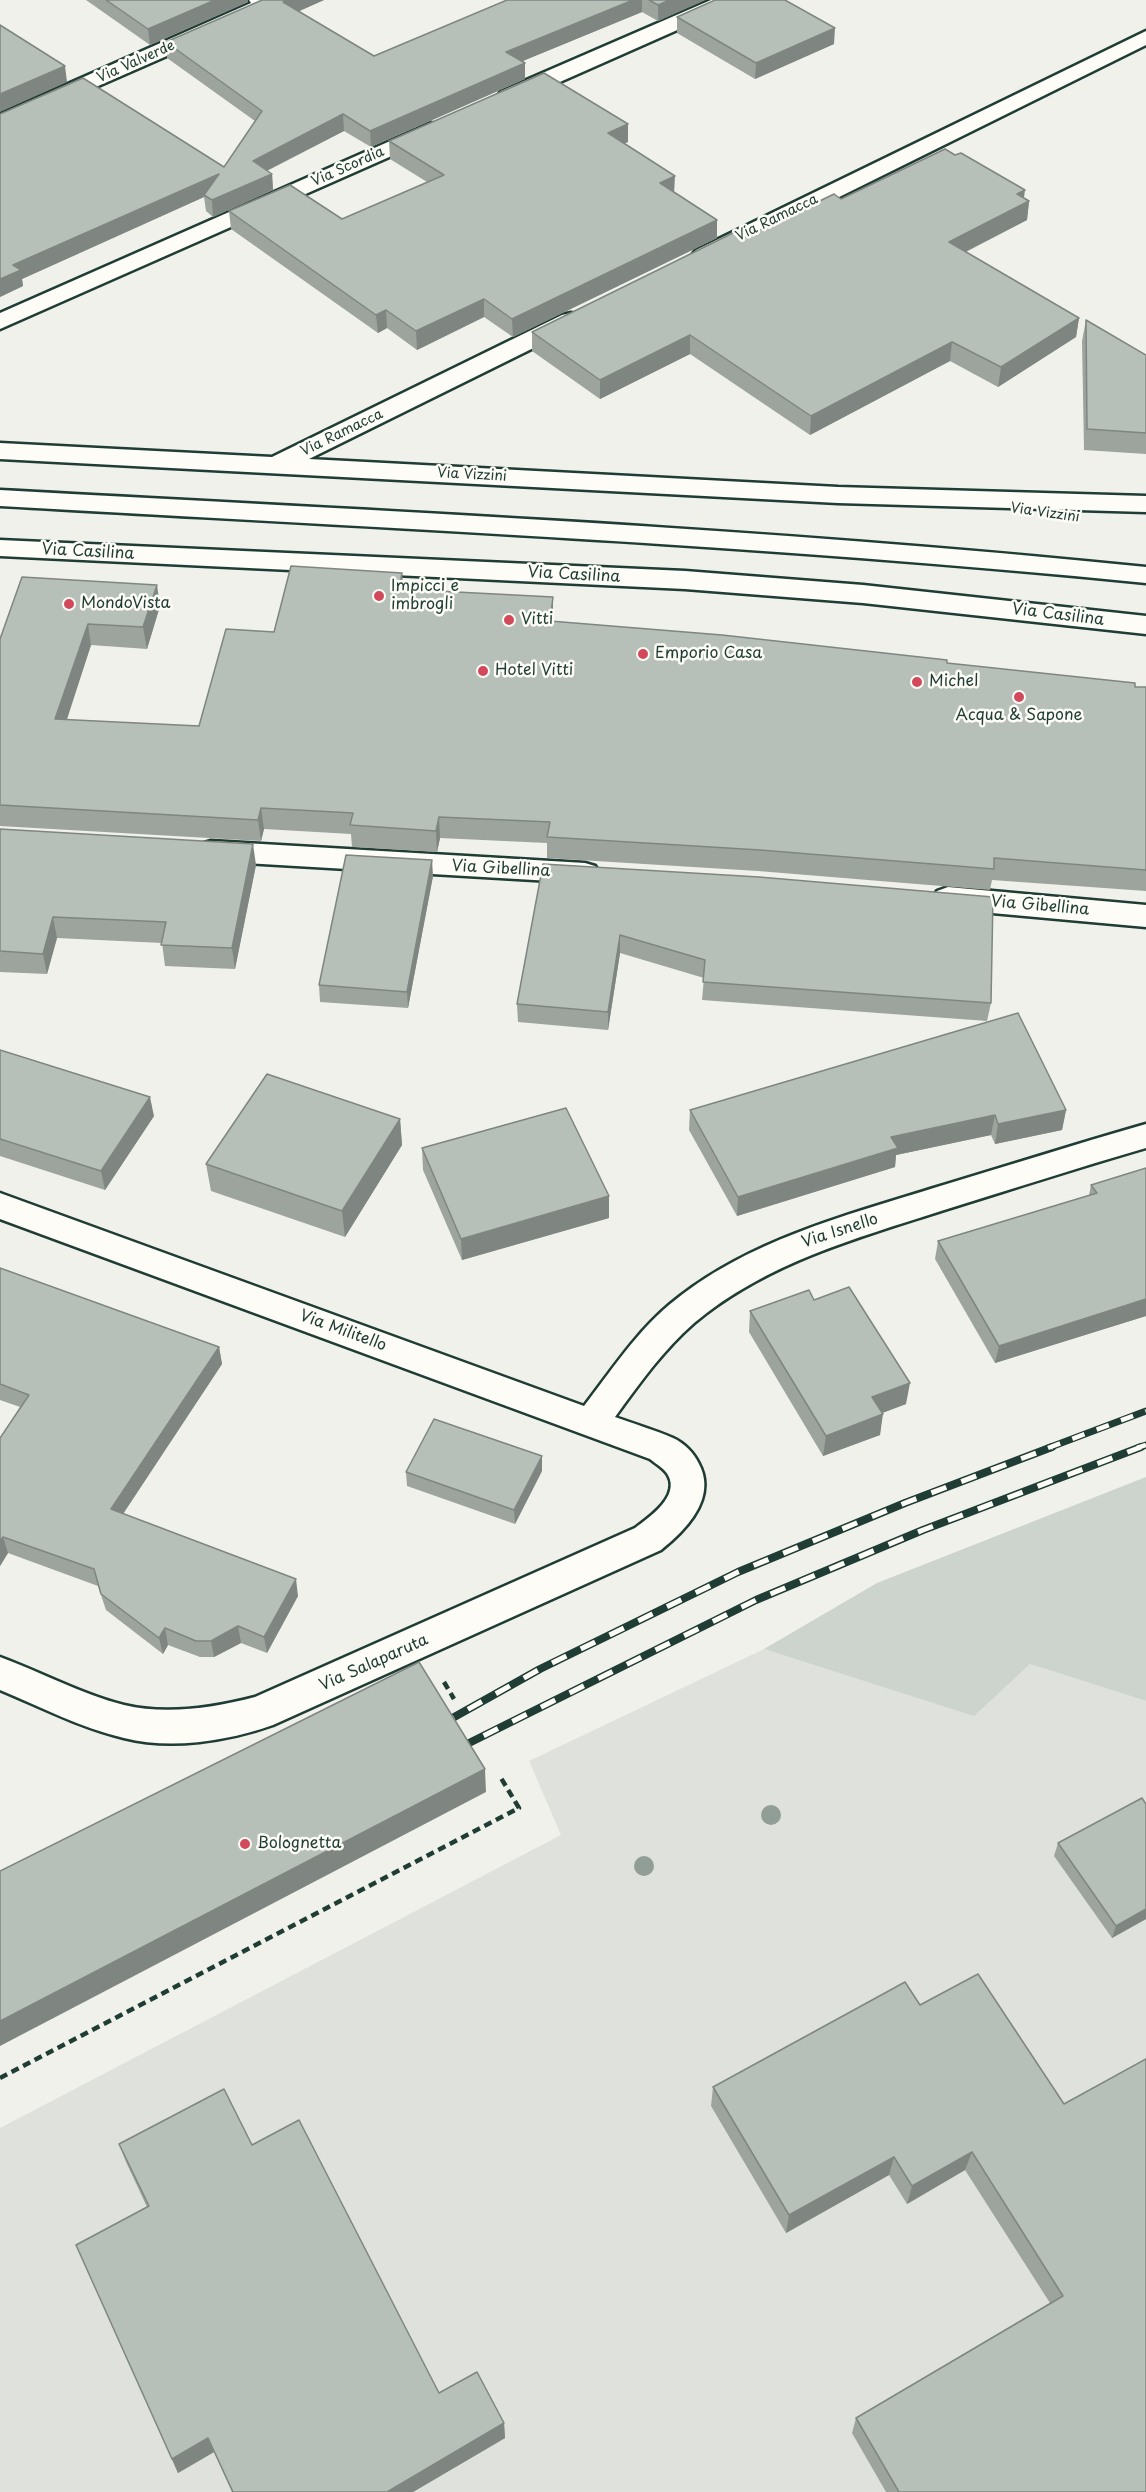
<!DOCTYPE html>
<style>
body{margin:0}
canvas{display:block;background:#f0f1eb}
</style>
<canvas width="1146" height="2492"></canvas>
<script>
const c = document.querySelector('canvas').getContext('2d');
c.lineJoin = 'round';
function fill(path, color) {
  c.fillStyle = color;
  c.fill(path, 'evenodd');
}
function trace(path, color, width, dash) {
  c.strokeStyle = color;
  c.lineWidth = width;
  c.lineCap = dash ? 'butt' : 'round';
  c.setLineDash(dash || []);
  c.stroke(path);
}
function write(font, color, halo, rows, align = 'center') {
  c.font = font + ' "Playpen Sans",sans-serif';
  c.lineWidth = 5;
  c.setLineDash([]);
  c.textBaseline = 'middle';
  c.strokeStyle = halo;
  c.fillStyle = color;
  for (const [text, x, y, turn = 0] of rows) {
    c.save();
    c.translate(x, y);
    c.rotate((+turn || 0) * Math.PI / 180);
    c.textAlign = isNaN(turn) ? turn : align;
    if (halo) c.strokeText(text, 0, 0);
    c.fillText(text, 0, 0);
    c.restore();
  }
}
fill(new Path2D(`
 M764 1649 973 1715 1030 1664 1146 1701V2492H0V2128L561 1835 529 1761Z`), '#dfe2dc');
fill(new Path2D(`
 M1146 1477V1701L1030 1664 974 1716 764 1649 877 1583Z`), '#cdd3cd');
const minor = new Path2D(`
 M249 0H274L277 4 274 9 0 129V114L251 3Z
 M711 0H740L736 4 517 101 509 103 501 101 498 96 501 91Z
 M1146 31V45L712 260 704 262 696 260 692 255 696 250Z
 M431 123 439 125 442 130 439 135 0 329V313Z
 M571 313 580 315 583 320 580 325 309 459 838 487 1146 496V512L838 503 0 459V443L272 457 562 315Z
 M0 540 685 571 863 585 1146 616V634L863 603 685 589 0 556Z
 M211 841 585 863 595 866 600 873 595 880 585 883 211 861 201 858 196 851 201 844Z
 M948 887 1146 905V927L948 909 937 905 933 898 937 891Z
 M1146 1124V1148C1077 1168 1009 1190 941 1211 854 1239 766 1263 694 1323 663 1350 639 1384 615 1417 634 1424 655 1430 673 1438 684 1443 694 1453 699 1464 717 1498 686 1530 661 1550L273 1725C228 1741 171 1750 124 1738 81 1728 41 1707 0 1690V1657C41 1672 81 1694 124 1705 166 1715 213 1708 255 1697L635 1528C650 1517 680 1496 668 1475 664 1468 656 1464 650 1459L0 1219V1193L584 1406C611 1371 635 1334 669 1305 745 1241 844 1216 937 1187 1007 1166 1076 1144 1146 1124Z`);
const major = new Path2D(`
 M0 490C382 511 765 528 1146 567V583C765 545 382 528 0 506Z`);
trace(minor, '#1f3d34', 5);
trace(major, '#1f3d34', 5);
trace(new Path2D(`
 M444 1682 454 1699
 M0 2078 519 1808 501 1778`), '#1f3d34', 4.5, [8, 5]);
fill(minor, '#fdfcf7');
fill(major, '#fdfcf7');
const railFar1 = new Path2D(`
 M1048 1448 1146 1411
 M1137 1448 1146 1445`);
const rail = new Path2D(`
 M440 1725 540 1669 738 1572 905 1503 1052 1447
 M455 1750 756 1600 923 1530 1141 1447`);
trace(railFar1, '#1f3d34', 7);
trace(rail, '#1f3d34', 8);
trace(railFar1, '#fdfcf7', 4.5, [13]);
trace(rail, '#fdfcf7', 5, [16]);
c.fillStyle = '#909e97';
for (const [x, y] of [
 [771,1815],
 [644,1866]
]) {
  c.beginPath();
  c.arc(x, y, 10, 0, 2 * Math.PI);
  c.fill();
}
fill(new Path2D(`
 M86 0H248V2L150 45Z
 M262 0H324L299 11 374 56 507 0H705L658 21 642 12 522 61 525 63V79L371 147 344 131 267 171 272 174 273 190 213 217 206 211 204 197 22 279 23 286 0 297V114L224 167 255 121 167 58 166 42Z
 M677 17 834 44 755 79 677 33Z
 M628 124V142L624 143 674 192 717 238 513 337 484 317 417 350 387 328 378 333 231 229 229 211 342 219 427 182 390 159 389 141Z
 M1024 198 1029 201 1027 220 966 252 1079 318 1076 337 998 387 950 361 810 435 690 354 600 399 532 351V332L746 237 841 199Z
 M1086 320 1146 355V454L1084 450 1082 341Z
 M403 590 553 618V621L947 663 1135 687H1146V891L992 880 990 890 758 871 547 858V843L440 838 437 852 352 847 351 834 264 829 261 841 0 826V639L160 606 147 649 91 645 66 720 199 726 274 632Z
 M0 829 256 865 235 969 165 966 162 943 57 938 47 974 0 972Z
 M543 864 991 1003 987 1021 702 1000 704 978 620 953 608 1030 518 1022 517 1004Z
 M433 876 408 1008 320 1002 319 985Z
 M0 1050 154 1116 105 1190 0 1156Z
 M690 1110H1066L1062 1130 995 1144 991 1135 896 1155 895 1167 737 1216 689 1130Z
 M400 1119 402 1145 345 1237 211 1191 206 1164Z
 M422 1148 609 1218 462 1260 423 1170Z
 M1146 1168V1316L995 1363 935 1259 938 1241 1089 1195 1091 1185Z
 M0 1268 219 1347 222 1364 123 1514 298 1596 267 1653 241 1643 214 1657H200L168 1645 163 1654 106 1610 98 1586 8 1553 0 1566V1438L20 1407 0 1400Z
 M814 1300 906 1404 882 1413 880 1435 823 1456 749 1332 750 1311Z
 M542 1456V1471L515 1524 407 1486 406 1472Z
 M1058 1843 1146 1919 1112 1938 1054 1856Z
 M978 1974 1146 2492H886L852 2433 856 2418 1050 2303 965 2170 907 2204 889 2175 786 2233 711 2106 713 2087 920 2005Z
 M119 2144 252 2145 439 2393 504 2423 505 2438 413 2492H232L214 2452 178 2473 76 2245 147 2207 126 2162Z`), '#9da49e');
fill(new Path2D(`
 M215 0H248V2L150 45 148 29Z
 M286 0H324L284 18 283 2Z
 M633 0H642V12L506 68V52Z
 M670 0H705L658 21V5Z
 M835 28 834 44 755 79 756 63Z
 M525 63V79L371 147 370 131Z
 M65 66 67 82 0 112V94Z
 M343 114 344 131 254 177 253 161Z
 M628 124V142L608 151V133Z
 M219 174 204 195V197L22 279 23 286 0 297V279L13 265Z
 M272 174 273 190 213 217 212 200Z
 M675 176 674 194 660 183Z
 M1025 190 1023 205 1029 201 1027 220 947 261 949 242 1017 194Z
 M717 220V238L513 337 512 319Z
 M484 299V317L417 350 416 331Z
 M386 310 387 328 378 333 376 315Z
 M1079 318 1076 337 998 387 1001 367Z
 M690 335V354L600 399V380Z
 M952 342 950 361 810 435 811 416Z
 M402 573 404 594 399 589Z
 M157 585 160 606 147 649 143 627Z
 M553 597V618L550 642V621Z
 M88 624 91 645 60 741 55 719Z
 M261 808 264 829 261 841 258 820Z
 M439 817 440 838 437 852 436 831Z
 M253 844 256 865 235 969 232 948Z
 M432 860 433 876 408 1008 407 992Z
 M53 917 57 938 47 974 43 954Z
 M620 935V953L608 1030V1012Z
 M150 1097 154 1116 105 1190 101 1171Z
 M1066 1110 1062 1130 995 1144 998 1124Z
 M995 1115 991 1135 896 1155 895 1167 737 1216 738 1197 891 1137Z
 M400 1119 402 1145 345 1237 342 1211Z
 M609 1196V1218L462 1260 461 1239Z
 M1146 1299V1316L995 1363 999 1346Z
 M219 1347 222 1364 115 1526 111 1509Z
 M910 1383 906 1404 869 1418 872 1397Z
 M883 1414 880 1435 823 1456 826 1436Z
 M542 1456V1471L515 1524 514 1510Z
 M3 1537 8 1553 0 1566V1541Z
 M296 1579 298 1596 267 1653 264 1637Z
 M238 1626 241 1643 214 1657 211 1641Z
 M165 1628 168 1645 163 1654 159 1638Z
 M485 1769 486 1792 0 2046V2021Z
 M1146 1909V1919L1112 1938 1116 1926Z
 M972 2152 965 2170 907 2204 912 2186Z
 M894 2157 889 2175 786 2233 789 2215Z
 M504 2423 505 2438 413 2492H387Z
 M208 2438 214 2452 178 2473 172 2459Z`), '#7f8681');
const building = new Path2D(`
 M106 0H215L148 29Z
 M262 0H286L283 2 374 56 507 0H633L506 52 525 63 370 131 343 114 253 161 272 174 212 200 204 195 219 174 13 265 21 270 0 279V114L83 78 224 167 262 111 166 42Z
 M649 0H670L658 5Z
 M715 0H785L835 28 756 63 677 17Z
 M0 25 65 66 0 94Z
 M544 73 628 124 608 133 675 176 660 183 717 220 512 319 484 299 416 331 386 310 376 315 229 211 290 185 342 219 444 175 389 141Z
 M945 149 955 155 961 153 1025 190 1017 194 1029 201 949 242 1079 318 1001 367 952 342 811 416 690 335 600 380 532 332 737 231 746 237 834 194 841 199Z
 M1086 320 1146 355V433L1087 429Z
 M291 566 402 573 399 589 553 597 550 621 722 635 947 660V663L1135 683V687H1146V870L994 858V869L760 850 547 837 550 822 439 817 436 831 350 825 353 813 261 808 258 820 0 805V639L22 577 157 585 143 627 88 624 55 719 199 726 226 629 274 632Z
 M0 829 253 844 232 948 161 945 166 922 53 917 43 954 0 951Z
 M346 855 432 860 407 992 319 985Z
 M543 864 759 877 993 897 991 1003 703 982 705 960 620 935 608 1012 517 1004Z
 M1018 1013 1066 1110 998 1124 995 1115 891 1137 898 1148 738 1197 690 1110Z
 M0 1050 150 1097 101 1171 0 1139Z
 M267 1074 400 1119 342 1211 206 1164Z
 M566 1108 609 1196 461 1239 422 1148Z
 M1146 1168V1299L999 1346 938 1241 1097 1193 1091 1185Z
 M0 1268 219 1347 111 1509 296 1579 264 1637 238 1626 211 1641H196L165 1628 159 1638 101 1594 94 1569 3 1537 0 1541V1438L29 1395 0 1384Z
 M849 1287 910 1383 872 1397 883 1414 826 1436 750 1311 809 1290 814 1300Z
 M434 1419 542 1456 514 1510 406 1472Z
 M419 1662 485 1769 0 2021V1871Z
 M1142 1798 1146 1804V1909L1116 1926 1058 1843Z
 M978 1974 1064 2104 1146 2059V2492H899L856 2418 1063 2296 972 2152 912 2186 894 2157 789 2215 713 2087 905 1982 920 2005Z
 M224 2089 252 2145 299 2120 439 2393 477 2372 504 2423 387 2492H233L208 2438 172 2459 76 2245 149 2206 119 2144Z`);
fill(building, '#b6bfb8');
trace(building, '#7f8681', 1.5);
for (const [x, y, r, color] of [
 [379,596,6,"#d1495b"],
 [69,604,6,"#d1495b"],
 [509,620,6,"#d1495b"],
 [643,654,6,"#d1495b"],
 [483,671,6,"#d1495b"],
 [917,682,6,"#d1495b"],
 [1019,697,6,"#d1495b"],
 [245,1844,6,"#d1495b"]
]) {
  const dot = new Path2D();
  dot.arc(x, y, r, 0, 2 * Math.PI);
  c.fillStyle = color;
  c.fill(dot);
  trace(dot, '#fdfcf7', 2);
}
write('14px', '#1f3d34', '#fdfcf7', [
 ["Via Valverde",136,62,-24],
 ["Via Scordia",348,167,-24],
 ["Via Ramacca",777,218,-26],
 ["Via Ramacca",342,433,-26],
 ["Via Vizzini",472,475,3],
 ["Via Vizzini",1045,513,8]
]);
write('16px', '#1f3d34', '#fdfcf7', [
 ["Via Casilina",88,552,3],
 ["Via Casilina",574,575,3],
 ["Via Casilina",1058,615,7],
 ["Via Gibellina",501,869,3],
 ["Via Gibellina",1040,906,5],
 ["Via Isnello",840,1231,-18],
 ["Via Militello",343,1331,20],
 ["Via Salaparuta",374,1663,-24]
]);
write('16px', '#1f3d34', '#fdfcf7', [
 ["Impicci e",391,587],
 ["imbrogli",391,605],
 ["MondoVista",81,604],
 ["Vitti",521,620],
 ["Emporio Casa",655,654],
 ["Hotel Vitti",495,671],
 ["Michel",929,682],
 ["Acqua & Sapone",1019,716,"center"],
 ["Bolognetta",257,1844]
], 'left');
</script>
